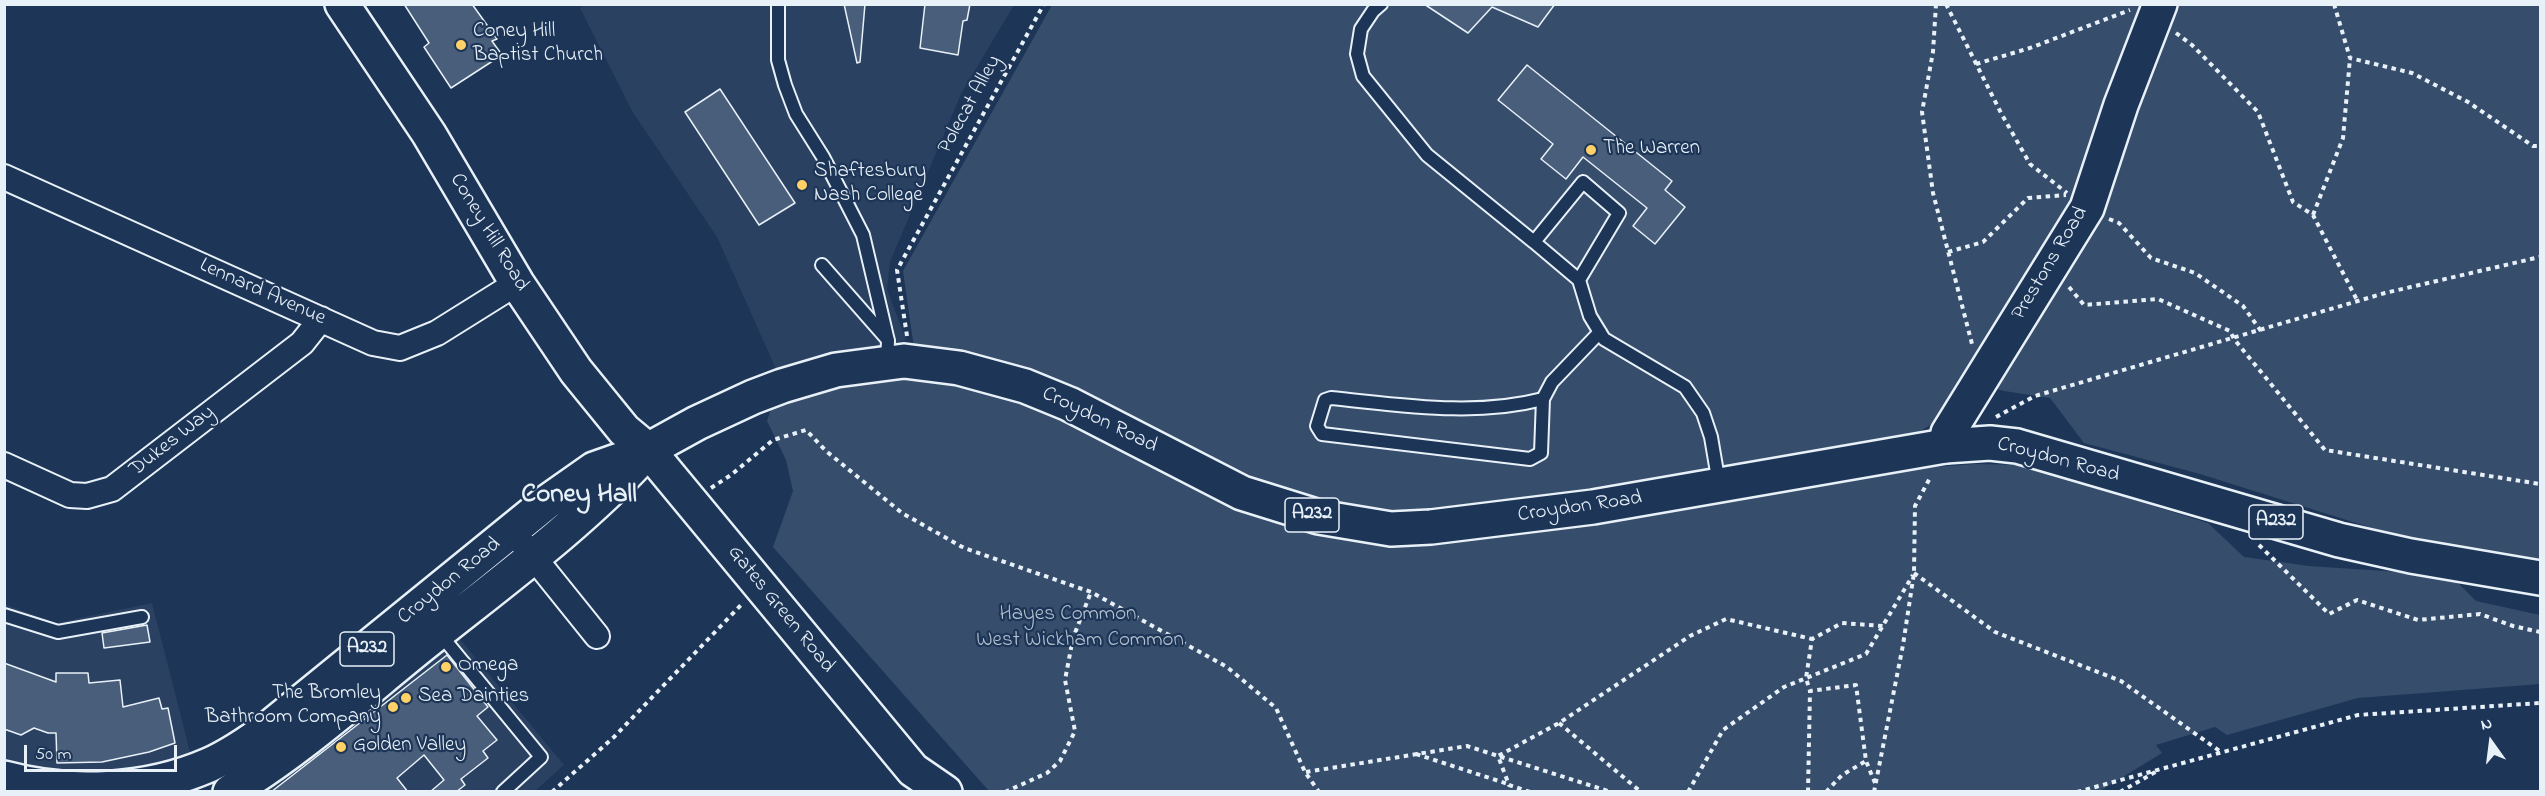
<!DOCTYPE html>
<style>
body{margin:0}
#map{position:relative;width:2545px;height:796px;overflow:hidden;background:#1d3557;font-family:"Indie Flower",sans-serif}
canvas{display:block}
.frame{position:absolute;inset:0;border:6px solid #e8f1f8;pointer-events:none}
.north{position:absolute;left:2461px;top:712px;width:60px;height:60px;-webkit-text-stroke:4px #1d3557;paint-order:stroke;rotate:346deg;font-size:16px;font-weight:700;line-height:24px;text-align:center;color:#e8f1f8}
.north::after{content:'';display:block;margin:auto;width:21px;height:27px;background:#e8f1f8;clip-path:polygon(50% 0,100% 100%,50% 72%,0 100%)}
.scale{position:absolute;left:24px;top:745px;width:153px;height:27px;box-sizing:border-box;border:3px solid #e8f1f8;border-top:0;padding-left:8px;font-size:18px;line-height:21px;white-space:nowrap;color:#e8f1f8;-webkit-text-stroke:4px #1d3557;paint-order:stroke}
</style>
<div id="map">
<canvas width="2545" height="796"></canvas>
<div class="frame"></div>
<div class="north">N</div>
<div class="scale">50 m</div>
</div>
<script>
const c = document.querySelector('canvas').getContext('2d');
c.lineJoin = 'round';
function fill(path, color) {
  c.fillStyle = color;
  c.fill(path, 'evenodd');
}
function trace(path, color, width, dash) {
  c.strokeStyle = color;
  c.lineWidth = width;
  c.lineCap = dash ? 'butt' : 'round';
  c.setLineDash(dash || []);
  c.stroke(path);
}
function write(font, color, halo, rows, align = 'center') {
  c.font = font + ' "Indie Flower",sans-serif';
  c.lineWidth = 4.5;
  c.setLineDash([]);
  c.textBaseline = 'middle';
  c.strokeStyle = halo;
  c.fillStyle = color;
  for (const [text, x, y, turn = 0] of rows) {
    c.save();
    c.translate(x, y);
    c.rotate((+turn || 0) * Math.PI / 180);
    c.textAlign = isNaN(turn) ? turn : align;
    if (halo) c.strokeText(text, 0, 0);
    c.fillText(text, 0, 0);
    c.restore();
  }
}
fill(new Path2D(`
 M588 4 1014 5 961 94 890 262 887 289 906 340 780 378 717 237 632 111 580 8Z
 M152 603 200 791H5L4 604 56 623Z
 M454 632 564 765 535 791 243 792Z`), '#2a4162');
fill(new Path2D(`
 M1052 5H2540V564L2420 543 2200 474 2084 443 2050 398 2004 391 1964 380 1955 399 1932 424 1908 439 1784 464 1388 519 1250 488 1013 364 914 348 903 271Z
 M914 364 1008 386 1240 511 1321 529 1572 526 1921 468 1975 464 2023 465 2208 523 2244 557 2309 566 2415 573 2457 582 2476 601 2540 615V684L2358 698 2227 735 2215 727 2156 745 2162 753 2100 791H989L773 547 793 491 786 460 767 421 773 403Z`), '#374d6c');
const building = new Path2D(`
 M404 4H472L497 39 492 41 502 55 451 88 424 47 429 43Z
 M844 4H865L860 62 857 63Z
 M925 4H970L967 20 963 21 958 55 920 48Z
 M1424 4H1555L1538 27 1492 7 1468 33Z
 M1527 65 1672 181 1665 190 1685 207 1655 244 1633 226 1647 208 1583 157 1566 179 1541 159 1553 144 1498 100Z
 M720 89 795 203 759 225 685 112Z
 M147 625 150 642 104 648 102 633Z
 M447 655 488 707 477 716 497 740 483 751 488 758 461 779 465 785 456 792H430L444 780 424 755 397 778 408 792H271Z
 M4 663 56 682V673H88L89 683 120 680 123 707 159 698 162 709 168 708 175 743 149 752 102 762 57 763 56 733H48L34 728 21 735 4 729Z`);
fill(building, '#495e7a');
trace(building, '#e8f1f8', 1.5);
const lane = new Path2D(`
 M778 4V60L785 85 796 114 823 157 863 235 888 341 887 361
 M1381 4 1373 11 1361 29 1357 54 1363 76 1427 155 1534 242
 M822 265 888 340
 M1579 280 1534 242 1583 182 1619 213 1579 280 1590 316 1604 339 1685 387 1703 413 1711 437 1719 484
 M1543 399C1474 417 1402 405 1331 398L1325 400 1317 426 1322 434 1530 459 1541 453 1543 399 1552 382 1600 332
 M4 615 58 632 142 617
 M440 634 541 757 503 792`);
const street = new Path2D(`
 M4 177 373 343 400 348 437 333 517 283
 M4 465 70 495 87 496 112 489 302 343 321 319
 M523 544 597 636`);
const secondary = new Path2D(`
 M342 4 429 134 517 283 576 371 624 430 648 450 913 770 945 792
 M1945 446 1948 433 2087 208 2121 105 2160 4`);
const highway = new Path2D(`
 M4 778C70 796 147 792 209 765 231 755 250 742 269 728L547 502 594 469 648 450 697 423 753 397 782 386 836 370 904 361 959 368 1025 386 1069 404 1242 493 1319 517 1391 529 1431 527 1593 507 1945 446 1990 443 2017 446 2339 540 2411 556 2540 578
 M230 792C298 751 359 696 421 646 497 585 579 526 645 454`);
trace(lane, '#e8f1f8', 16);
trace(street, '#e8f1f8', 28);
trace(secondary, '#e8f1f8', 38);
trace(highway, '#e8f1f8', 38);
trace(new Path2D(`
 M1936 4 1933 52 1922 112 1933 193 1972 344
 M1946 4 2001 113 2030 164 2067 193
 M2334 4 2350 58 2412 73 2468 102 2533 146H2540
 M2176 33 2192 45 2258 112 2293 202 2313 215 2358 302
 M1976 64 2030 48 2130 10
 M2313 215 2343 138 2350 58
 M2109 219 2119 223 2151 258 2195 273 2243 306 2261 331
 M1948 252 1983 242 2028 198 2066 195
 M2069 287 2084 305 2158 299 2230 331 2234 339 2325 450 2540 484
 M907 336 897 270 1044 4
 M1996 417 2035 396 2385 293 2540 257
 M711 488 731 475 773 440 806 430 826 451 902 513 964 548 1091 592 1227 667 1276 708 1305 772 1319 792
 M2259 545 2329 614 2357 600 2418 620 2480 614 2513 626 2540 632
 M1914 573 1995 632 2121 681 2221 752
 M1559 723 1641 792
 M1416 754 1508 784
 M1306 772 1467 746 1611 792
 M1875 783 1866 761 1856 685 1810 691 1806 678 1812 639 1842 623 1883 626
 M552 792 614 737 741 605
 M1005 792 1047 773 1060 761 1075 731 1065 680 1073 638 1091 592
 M1530 792 1509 785 1498 756 1559 723 1690 636 1726 619 1812 639
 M1688 792 1723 730 1784 687 1866 654 1913 575
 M1808 792 1810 691
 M1826 792 1842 775 1866 761
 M1874 792 1903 645 1914 573 1915 506 1931 476
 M2077 792 2358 715 2540 703
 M2120 792 2159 770`), '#e8f1f8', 4, [4.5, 4.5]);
trace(lane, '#1d3557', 12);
trace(street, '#1d3557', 24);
trace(secondary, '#1d3557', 33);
trace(highway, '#1d3557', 33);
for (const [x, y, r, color] of [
 [461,45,6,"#ffd166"],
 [1591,150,6,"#ffd166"],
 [802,185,6,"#ffd166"],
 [446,667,6,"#ffd166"],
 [406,698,6,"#ffd166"],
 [393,707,6,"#ffd166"],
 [341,747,6,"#ffd166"]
]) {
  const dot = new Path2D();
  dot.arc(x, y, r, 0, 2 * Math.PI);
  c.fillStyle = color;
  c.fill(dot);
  trace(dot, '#1d3557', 2);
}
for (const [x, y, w] of [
 [1312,515,54],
 [2276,522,54],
 [367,649,54]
]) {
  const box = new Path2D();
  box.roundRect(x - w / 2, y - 17, w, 34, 4.5);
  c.fillStyle = '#1d3557';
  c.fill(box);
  trace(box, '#e8f1f8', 1.5);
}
write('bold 20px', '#e8f1f8', null, [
 ["A232",1312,515],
 ["A232",2276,522],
 ["A232",367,649]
]);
write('21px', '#e8f1f8', '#1d3557', [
 ["Coney Hill",473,33],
 ["Baptist Church",473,57],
 ["The Warren",1603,150],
 ["Shaftesbury",814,173],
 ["Nash College",814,197],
 ["Omega",458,667],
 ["The Bromley",381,695,"right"],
 ["Bathroom Company",381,719,"right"],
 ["Sea Dainties",418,698],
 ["Golden Valley",353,747]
], 'left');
write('21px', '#e8f1f8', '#1d3557', [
 ["Polecat Alley",971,105,-61],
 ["Coney Hill Road",488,233,59],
 ["Prestons Road",2051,264,-59],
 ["Lennard Avenue",262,293,24],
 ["Croydon Road",1099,421,26],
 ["Dukes Way",173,442,-38],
 ["Croydon Road",2058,461,15],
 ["Croydon Road",1580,508,-8],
 ["Croydon Road",450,582,-39],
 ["Gates Green Road",780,610,51]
]);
write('21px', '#b3c0ce', '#1d3557', [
 ["Hayes Common",1068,616],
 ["West Wickham Common",1080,642]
]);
write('bold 27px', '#e8f1f8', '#1d3557', [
 ["Coney Hall",579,497]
]);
</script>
